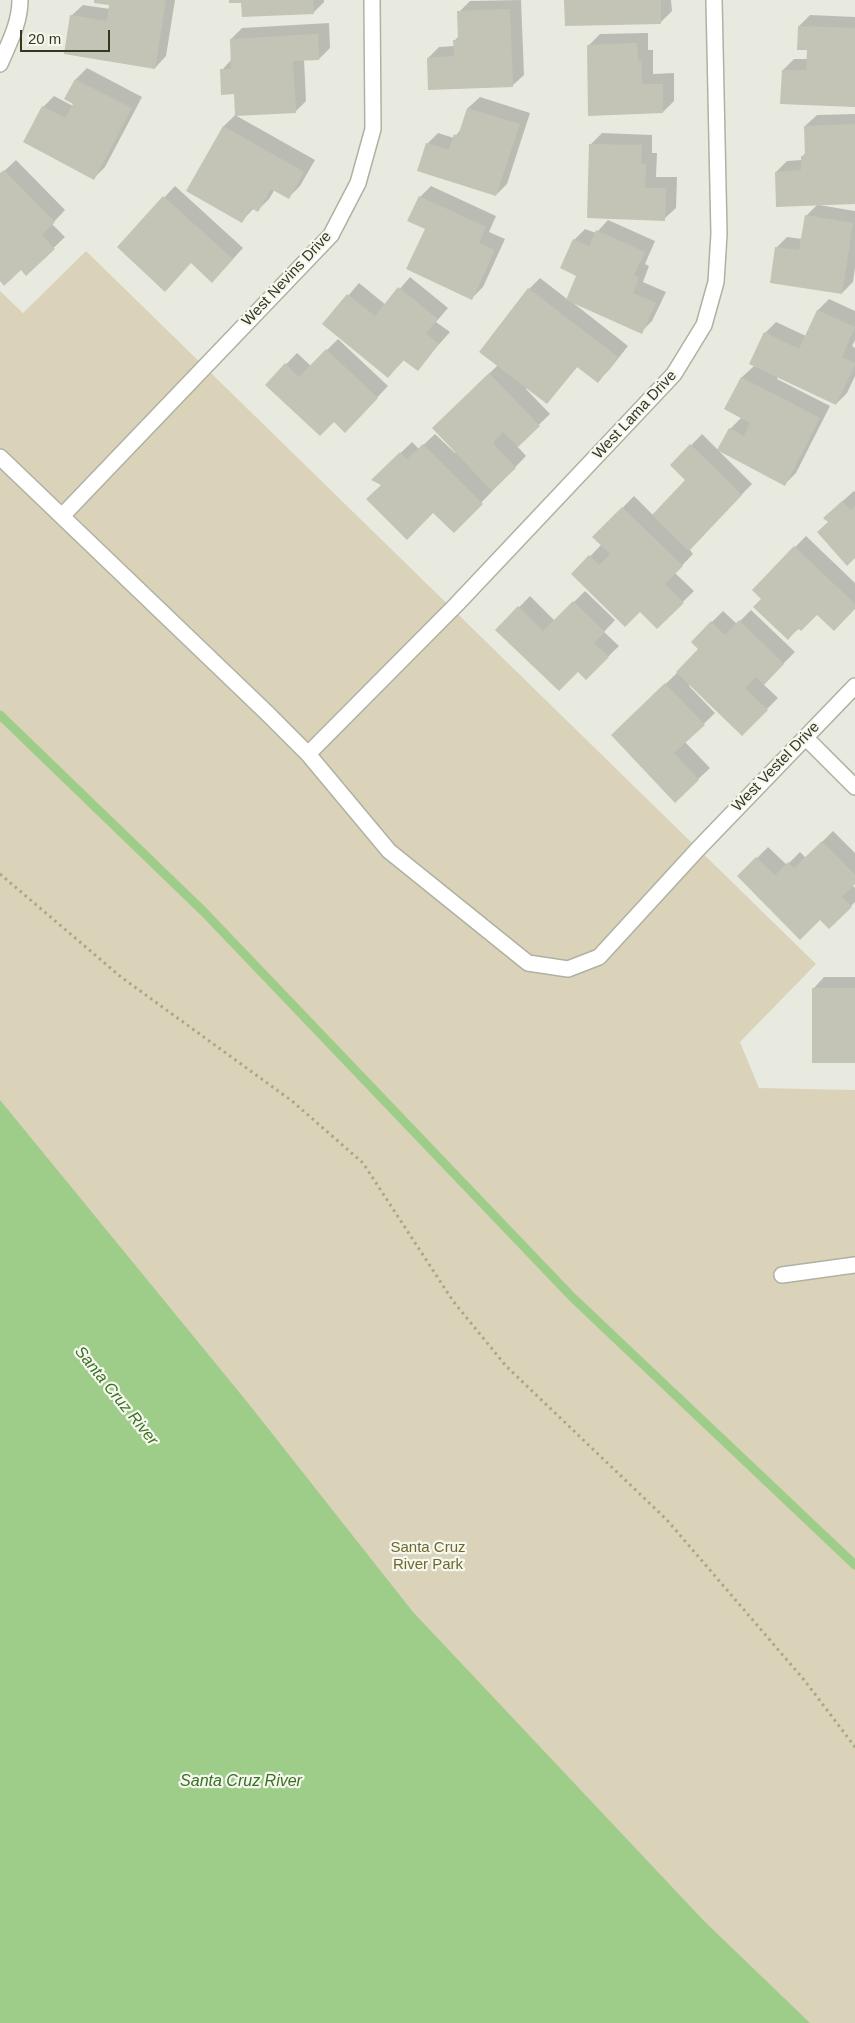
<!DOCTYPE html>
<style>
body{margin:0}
#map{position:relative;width:855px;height:2023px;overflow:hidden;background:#e9eadf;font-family:Helvetica,sans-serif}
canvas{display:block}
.scale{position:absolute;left:20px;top:30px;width:90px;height:22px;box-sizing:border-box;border:2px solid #333921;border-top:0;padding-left:6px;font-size:15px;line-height:18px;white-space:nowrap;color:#333921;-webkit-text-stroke:4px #f6f7ef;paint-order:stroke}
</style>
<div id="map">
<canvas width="855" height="2023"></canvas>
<div class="scale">20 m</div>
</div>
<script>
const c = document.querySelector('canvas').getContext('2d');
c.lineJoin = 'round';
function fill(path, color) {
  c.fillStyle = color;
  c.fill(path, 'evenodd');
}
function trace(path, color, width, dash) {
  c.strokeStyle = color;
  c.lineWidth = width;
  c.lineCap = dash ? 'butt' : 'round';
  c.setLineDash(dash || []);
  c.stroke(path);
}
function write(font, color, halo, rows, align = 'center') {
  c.font = font + ' Helvetica,sans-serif';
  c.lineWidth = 4.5;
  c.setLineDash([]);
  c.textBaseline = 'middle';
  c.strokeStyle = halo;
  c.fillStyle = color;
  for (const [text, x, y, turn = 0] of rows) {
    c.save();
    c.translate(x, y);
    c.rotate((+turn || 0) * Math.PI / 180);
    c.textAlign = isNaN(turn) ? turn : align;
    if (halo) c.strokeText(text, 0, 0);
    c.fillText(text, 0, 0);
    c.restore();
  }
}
fill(new Path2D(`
 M86 251 816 964 740 1042 759 1088 855 1090V2023H0V291L23 313Z`), '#dad3b9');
fill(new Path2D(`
 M0 1100 248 1403 413 1612 705 1922 810 2023H0Z`), '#9ecd89');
fill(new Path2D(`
 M95 0H175L166 56 155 68 71 16 83 5 110 9 111 4Z
 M230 0H324V2L313 13Z
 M521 0 524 75 512 86 428 58 439 47 455 46 454 41 459 36V12L470 1Z
 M566 0H671L672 11 661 22Z
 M810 15 855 17V105L783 70 794 59H808V49L799 26Z
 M329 23 330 48 319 59H304L306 101 295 112 235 93 222 70 232 59 231 39 242 28Z
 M648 33V50H653V74L674 73V101L663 112 589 45 600 34Z
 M87 68 142 97 105 167 94 178 43 107 54 96 73 106 75 103 66 99 76 79Z
 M480 97 530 113 507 184 496 195 427 144 438 133 454 138 462 128 468 108Z
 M855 114V202L819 205 855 211V267L853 282 842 293 776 248 787 237 802 239 806 216 818 204 776 172 787 161 802 160V157L806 152 805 126 817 115Z
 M235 115 315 160 300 186 289 197 275 189 269 199 258 210 254 208 242 221 188 190 224 126Z
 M602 133 652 135V153H657L656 177H677L676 208 664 219 591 144Z
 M16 160 65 210 52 224 65 237 26 274 21 268 0 280V175Z
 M175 186 243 248 223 270 118 247Z
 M431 186 496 216 489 232 505 239 483 287 472 298 427 228 420 197Z
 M608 220 655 241 645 264 649 266 643 282 666 292 652 321 641 332 572 302 628 346 609 370 598 381 578 366 547 403 527 388 526 389 550 414 517 446 526 456 454 531 433 511 373 480 412 442 419 449 435 434 455 453 456 452 434 428 498 365 529 289 540 278 567 299 578 275 574 240 585 229 596 233Z
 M410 277 448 308 436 322 450 332 417 369 405 359 388 377 324 324 359 283 386 305Z
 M829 299 855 311V340L852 346 855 348V376L847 393 836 404 778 377 777 379 830 406 796 473 785 484 718 450 752 484 689 549 693 554 675 573 694 591 657 627 640 610 573 574 602 544 594 537 634 496 653 515 687 480 672 465 702 434 718 450 730 429 742 417 726 409 742 377 754 366 765 333 776 322 806 336 818 310Z
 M338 339 388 386 356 420 334 421 266 385 297 353 311 366Z
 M854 491 855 492V557L829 522 836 507Z
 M806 536 855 583V607L817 613 788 638 762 599 753 590Z
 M585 591 615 620 604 632 619 646 586 678 578 670 497 630 530 596 555 621Z
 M751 610 795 652 763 684 778 698 742 734 690 684 689 686 715 713 685 742 710 768 675 801 624 724 678 672 700 649 692 642 723 611 737 624Z
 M833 831 855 853V883L852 885 855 888V902L829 928 820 919 739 876 768 847 787 865 800 852 806 858Z
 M824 977H855V1061L813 989Z`), '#0003');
trace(new Path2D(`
 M0 715 204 912 572 1297 855 1565`), '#9ecd89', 9);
fill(new Path2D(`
 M94 0H166L155 69 64 54 70 15 107 21 109 5 94 3Z
 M229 0H313L314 14 242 17 241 3H229Z
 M564 0H661V24L565 26Z
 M510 9 513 87 428 90 427 58 454 56 453 40H458L457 11Z
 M798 26 855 28V107L780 104 782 70H806L807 50H797Z
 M318 34 319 60 293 61 296 113 235 116 234 94 221 95 220 69H231L230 39Z
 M637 43 638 61H642V84H663V113L588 116 587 45Z
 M75 79 132 108 94 180 23 142 42 106 65 118 73 104 64 99Z
 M467 108 520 124 496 196 417 171 426 143 449 150 454 134 458 136Z
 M855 124V204L776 207 775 172 801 170V156H805L804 126Z
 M223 126 304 172 289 199 271 189 258 212 251 208 242 223 186 191Z
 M589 144 642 145 641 164H646L645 188H666L665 221 587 218Z
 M4 170 55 222 42 235 55 249 26 276 21 270 4 286 0 281V173Z
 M163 196 233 259 212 283 191 263 165 292 117 247Z
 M419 196 486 227 479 243 495 250 472 300 406 269 425 229 407 221Z
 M805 215 853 223 842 294 770 283 775 247 799 250Z
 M596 230 645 252 634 275 639 278 633 293 656 303 642 334 566 300 576 276 560 268 573 239 589 246Z
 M398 287 438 319 426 333 439 344 418 371 403 360 388 378 322 324 347 294 375 316Z
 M528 288 618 357 598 383 577 367 547 404 479 352Z
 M817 310 855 327 842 357 855 363V365L836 405 749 364 764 332 799 349Z
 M326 349 378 398 345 433 334 422 320 436 265 385 285 363 299 377Z
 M489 373 540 426 518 447 503 432 493 443 516 468 492 491 432 428Z
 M741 377 820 418 785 486 717 450 729 428 744 436 750 423 724 409Z
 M423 444 483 504 454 533 433 513 407 540 366 499 381 485 371 480 400 452 407 459Z
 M690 444 742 495 689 551 652 515 685 480 670 465Z
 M842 501 851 510 855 506V558L847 566 817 532 828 522 823 518Z
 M622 507 683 566 665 584 684 603 657 629 640 612 625 627 571 574 589 555 599 565 610 554 592 537Z
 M794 546 855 604V609L834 631 817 615 801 631 798 628 788 640 753 607 761 599 752 590Z
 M573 601 605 632 594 643 609 657 586 680 578 672 559 691 495 630 518 606 543 631Z
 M739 620 784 664 764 685 756 677 745 688 768 710 742 736 676 672 698 649 691 642 711 621 725 635Z
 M665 683 705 725 674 753 699 780 675 803 611 735Z
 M822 841 855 875V884L842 897 852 907 829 929 820 920 800 940 737 876 756 857 775 875 788 862 794 868Z
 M812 988H855V1063H812Z`), '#c3c4b5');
const minor = new Path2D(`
 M0 64C9 43 20 23 20 0
 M0 457 267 713 308 754 389 851 528 963 568 969 599 957 698 849 855 686
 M62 516 331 235 358 183 373 129 372 0
 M805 737 855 787
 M308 754 456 605 674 374 704 325 716 282 719 234 714 0
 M782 1275 855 1265`);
trace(minor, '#afb1a2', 18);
trace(new Path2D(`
 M0 874 121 977 292 1101 363 1163 453 1301 506 1366 667 1520 805 1681 855 1747`), '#a3ac81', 3, [2.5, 4]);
trace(minor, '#fff', 15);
write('15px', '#333921', '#f6f7ef', [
 ["West Nevins Drive",287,279,-47],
 ["West Lama Drive",635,415,-47],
 ["West Vestel Drive",776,767,-46]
]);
write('15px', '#6d682d', '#f6f7ef', [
 ["Santa Cruz",428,1548],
 ["River Park",428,1565]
]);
write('italic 16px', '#38711f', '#f6f7ef', [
 ["Santa Cruz River",116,1396,51],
 ["Santa Cruz River",241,1782]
]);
</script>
